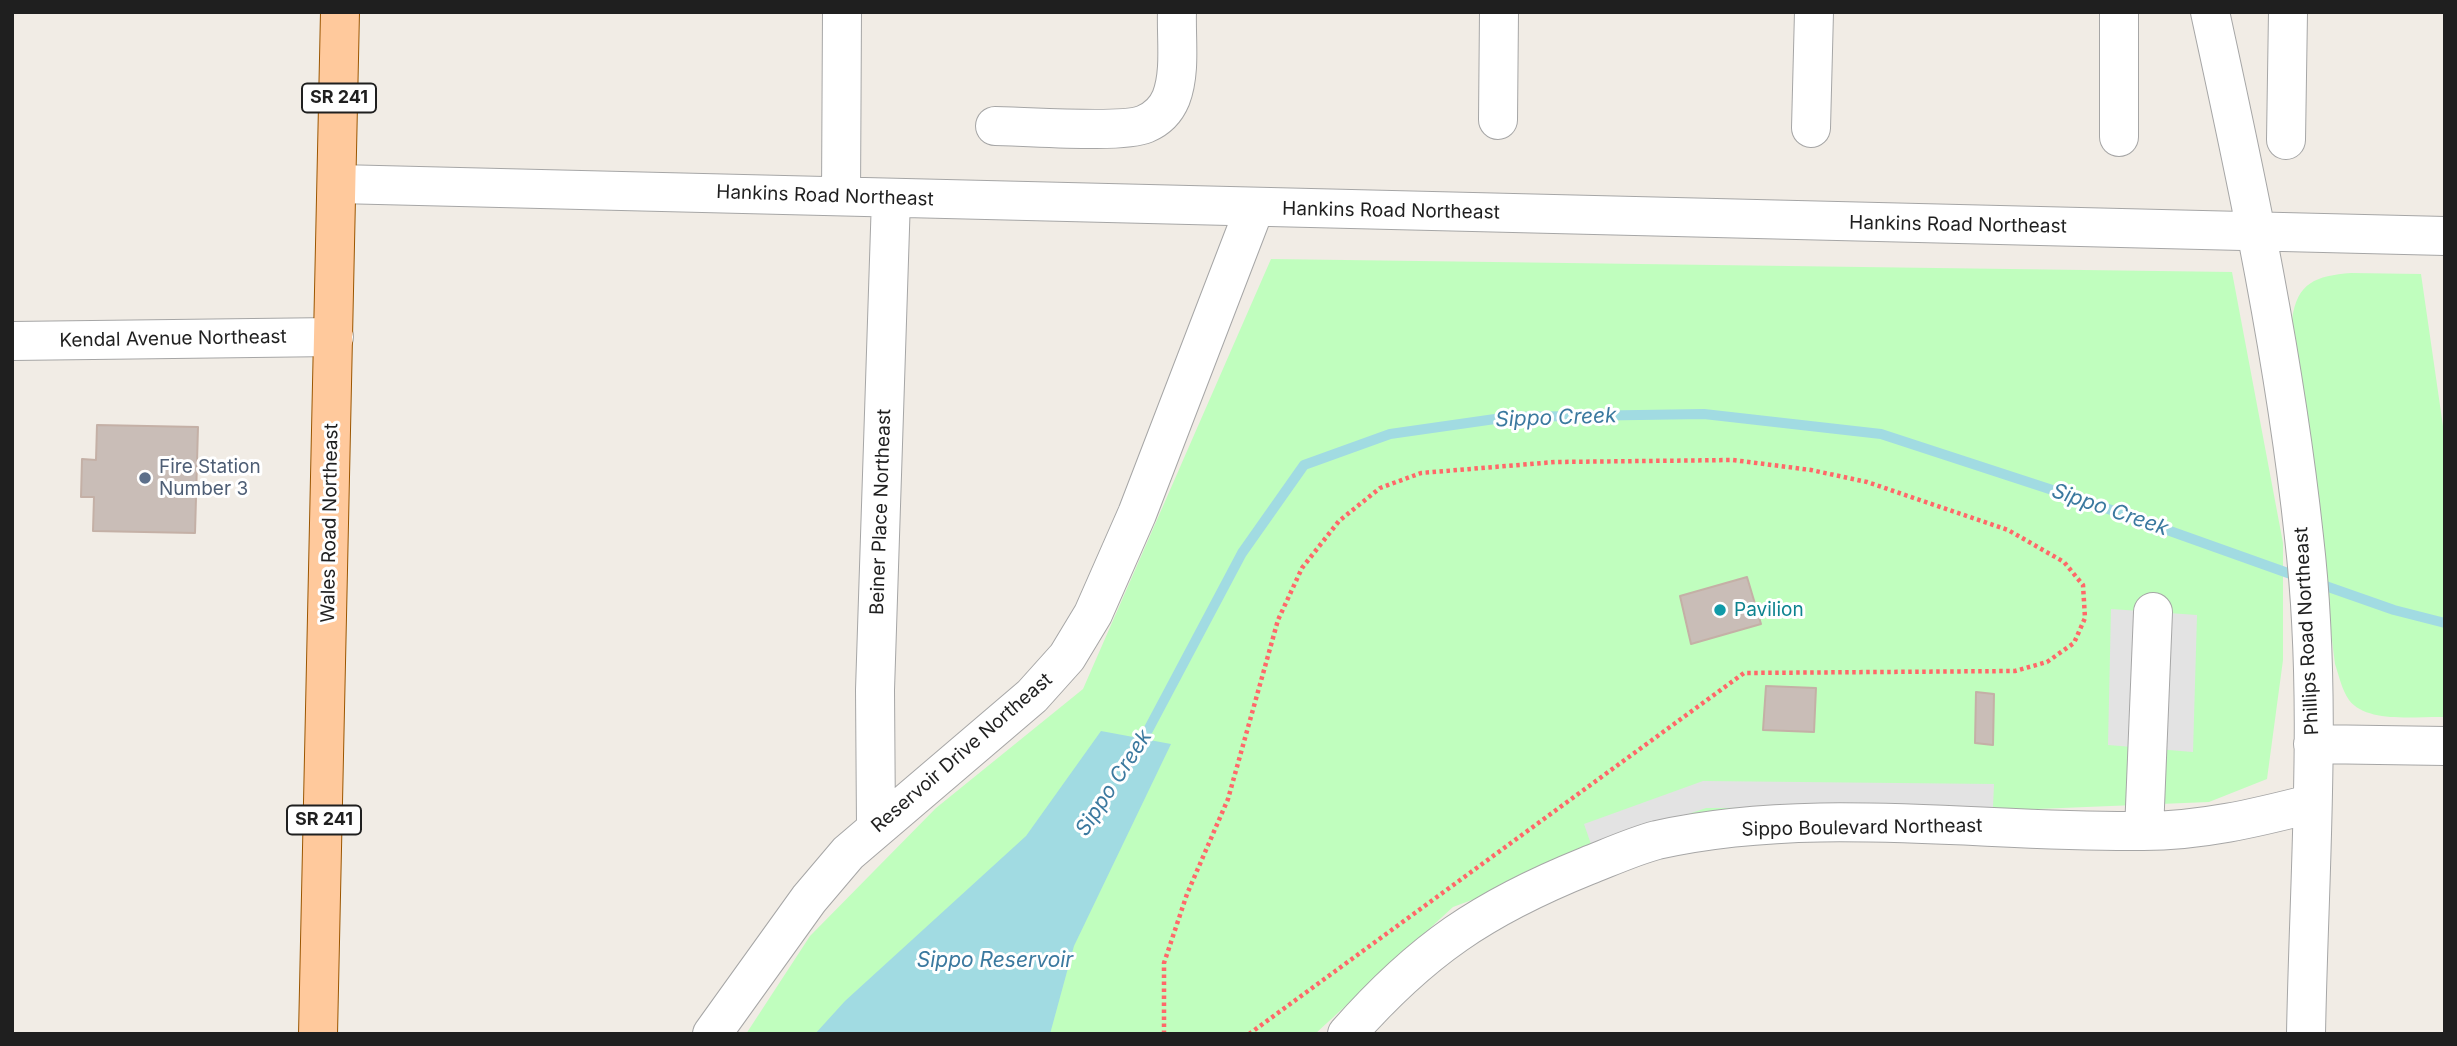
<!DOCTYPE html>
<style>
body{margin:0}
#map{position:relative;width:2457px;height:1046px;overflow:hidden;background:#f1ece5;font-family:Inter,sans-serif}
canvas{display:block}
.frame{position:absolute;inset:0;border:14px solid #1f1f1f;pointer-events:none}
</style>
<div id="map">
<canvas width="2457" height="1046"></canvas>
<div class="frame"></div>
</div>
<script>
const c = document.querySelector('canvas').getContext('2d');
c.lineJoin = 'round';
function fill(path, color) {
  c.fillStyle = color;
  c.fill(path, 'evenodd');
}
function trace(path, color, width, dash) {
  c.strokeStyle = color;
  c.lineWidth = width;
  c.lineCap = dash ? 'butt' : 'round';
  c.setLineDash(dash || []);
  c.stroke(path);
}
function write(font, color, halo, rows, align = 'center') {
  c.font = font + ' Inter,sans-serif';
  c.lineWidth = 6;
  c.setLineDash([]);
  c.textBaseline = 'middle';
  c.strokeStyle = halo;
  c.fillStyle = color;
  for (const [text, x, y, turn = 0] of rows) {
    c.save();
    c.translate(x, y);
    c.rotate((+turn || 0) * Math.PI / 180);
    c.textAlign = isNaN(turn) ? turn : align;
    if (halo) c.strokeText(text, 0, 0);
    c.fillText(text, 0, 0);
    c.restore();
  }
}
fill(new Path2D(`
 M1271 259 2232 272 2283 543V660L2267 779 2209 802 2013 810 1571 863 1453 907 1315 1034H746L810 936 936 808 1083 689Z
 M2351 273 2421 274 2445 440V717C2418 716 2367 724 2349 700 2342 690 2339 676 2335 664L2292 320C2297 282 2316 276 2351 273Z`), '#c0febe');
fill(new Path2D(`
 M2111 609 2197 615 2193 752 2108 745Z
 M1703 781 1994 784 1993 807 1706 808 1592 847 1584 824Z`), '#e3e3e3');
fill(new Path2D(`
 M1101 731 1171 744 1074 946 1050 1034H815L845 1001 1026 836Z`), '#a1dbe2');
trace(new Path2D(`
 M2317 583 2394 610 2445 623
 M1138 749 1242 553 1304 465 1390 434 1509 417 1704 414 1881 434 2083 500 2299 577`), '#a1dbe2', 10);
const building = new Path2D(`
 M97 425 198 427 195 533 93 531 94 497H81L82 459 96 460Z
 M1747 577 1761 624 1691 644 1680 596Z
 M1766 686 1816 688 1814 732 1763 730Z
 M1976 692 1994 694 1993 745 1975 743Z`);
fill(building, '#c9bdb7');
trace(building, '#c4b0a6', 2);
const minor = new Path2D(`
 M2210 12C2248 186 2285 360 2304 537 2323 699 2309 871 2306 1034
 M1498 120 1499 12
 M995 126C1026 126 1122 134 1145 124 1157 119 1166 110 1171 98 1181 72 1176 39 1177 12
 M1811 128 1814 12
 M2119 137V12
 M2286 140 2288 12
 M338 184 2445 236
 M841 196 842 12
 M12 341 334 337
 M2313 744 2445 746
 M876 827 875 690 891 198
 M2144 831 2153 612
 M712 1034 809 899 848 853 1032 696 1067 657 1093 614 1137 514 1255 207
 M1347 1034C1422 949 1483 908 1587 866 1610 857 1634 846 1657 840 1814 805 1984 833 2143 831 2200 831 2256 818 2310 804`);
const major = new Path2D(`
 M318 1034 340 12`);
trace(minor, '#a6a6a6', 40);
trace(major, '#9b5600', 40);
trace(new Path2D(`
 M1164 1034V963L1187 894 1228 799 1278 620 1302 568 1339 521 1380 488 1421 473 1555 462 1733 460 1811 470 1867 482 2008 530 2064 562 2083 585 2085 618 2074 643 2047 662 2015 671 1744 673 1249 1034`), '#ff6869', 4.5, [3.5, 3.5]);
trace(minor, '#fff', 38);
trace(major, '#ffc99c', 38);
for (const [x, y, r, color] of [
 [145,478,7,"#5c6f8a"],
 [1720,610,7,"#0f9aa8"]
]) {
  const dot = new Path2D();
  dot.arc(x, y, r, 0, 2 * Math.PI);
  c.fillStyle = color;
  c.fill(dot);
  trace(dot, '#fff', 2.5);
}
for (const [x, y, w] of [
 [339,98,74],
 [324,820,74]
]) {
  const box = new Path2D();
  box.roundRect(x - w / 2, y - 14.5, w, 29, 5);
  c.fillStyle = '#fff';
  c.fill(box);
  trace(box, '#1f1f1f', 2);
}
write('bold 18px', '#1f1f1f', null, [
 ["SR 241",339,98],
 ["SR 241",324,820]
]);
write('19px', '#1f1f1f', '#fff', [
 ["Hankins Road Northeast",825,196,2],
 ["Hankins Road Northeast",1391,211,1],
 ["Hankins Road Northeast",1958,225,1],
 ["Kendal Avenue Northeast",173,339,-1],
 ["Beiner Place Northeast",881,512,-88],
 ["Wales Road Northeast",330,523,-89],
 ["Phillips Road Northeast",2307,631,-93],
 ["Reservoir Drive Northeast",962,753,-41],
 ["Sippo Boulevard Northeast",1862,828,-1]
]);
write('19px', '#4e5e75', '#fff', [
 ["Fire Station",159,467],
 ["Number 3",159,489]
], 'left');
write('19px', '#0d838f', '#fff', [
 ["Pavilion",1734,610]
], 'left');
write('italic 21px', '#3b799f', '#fff', [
 ["Sippo Creek",1556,418,-2],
 ["Sippo Creek",2110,510,19],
 ["Sippo Creek",1114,783,-57],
 ["Sippo Reservoir",995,961]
]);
</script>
